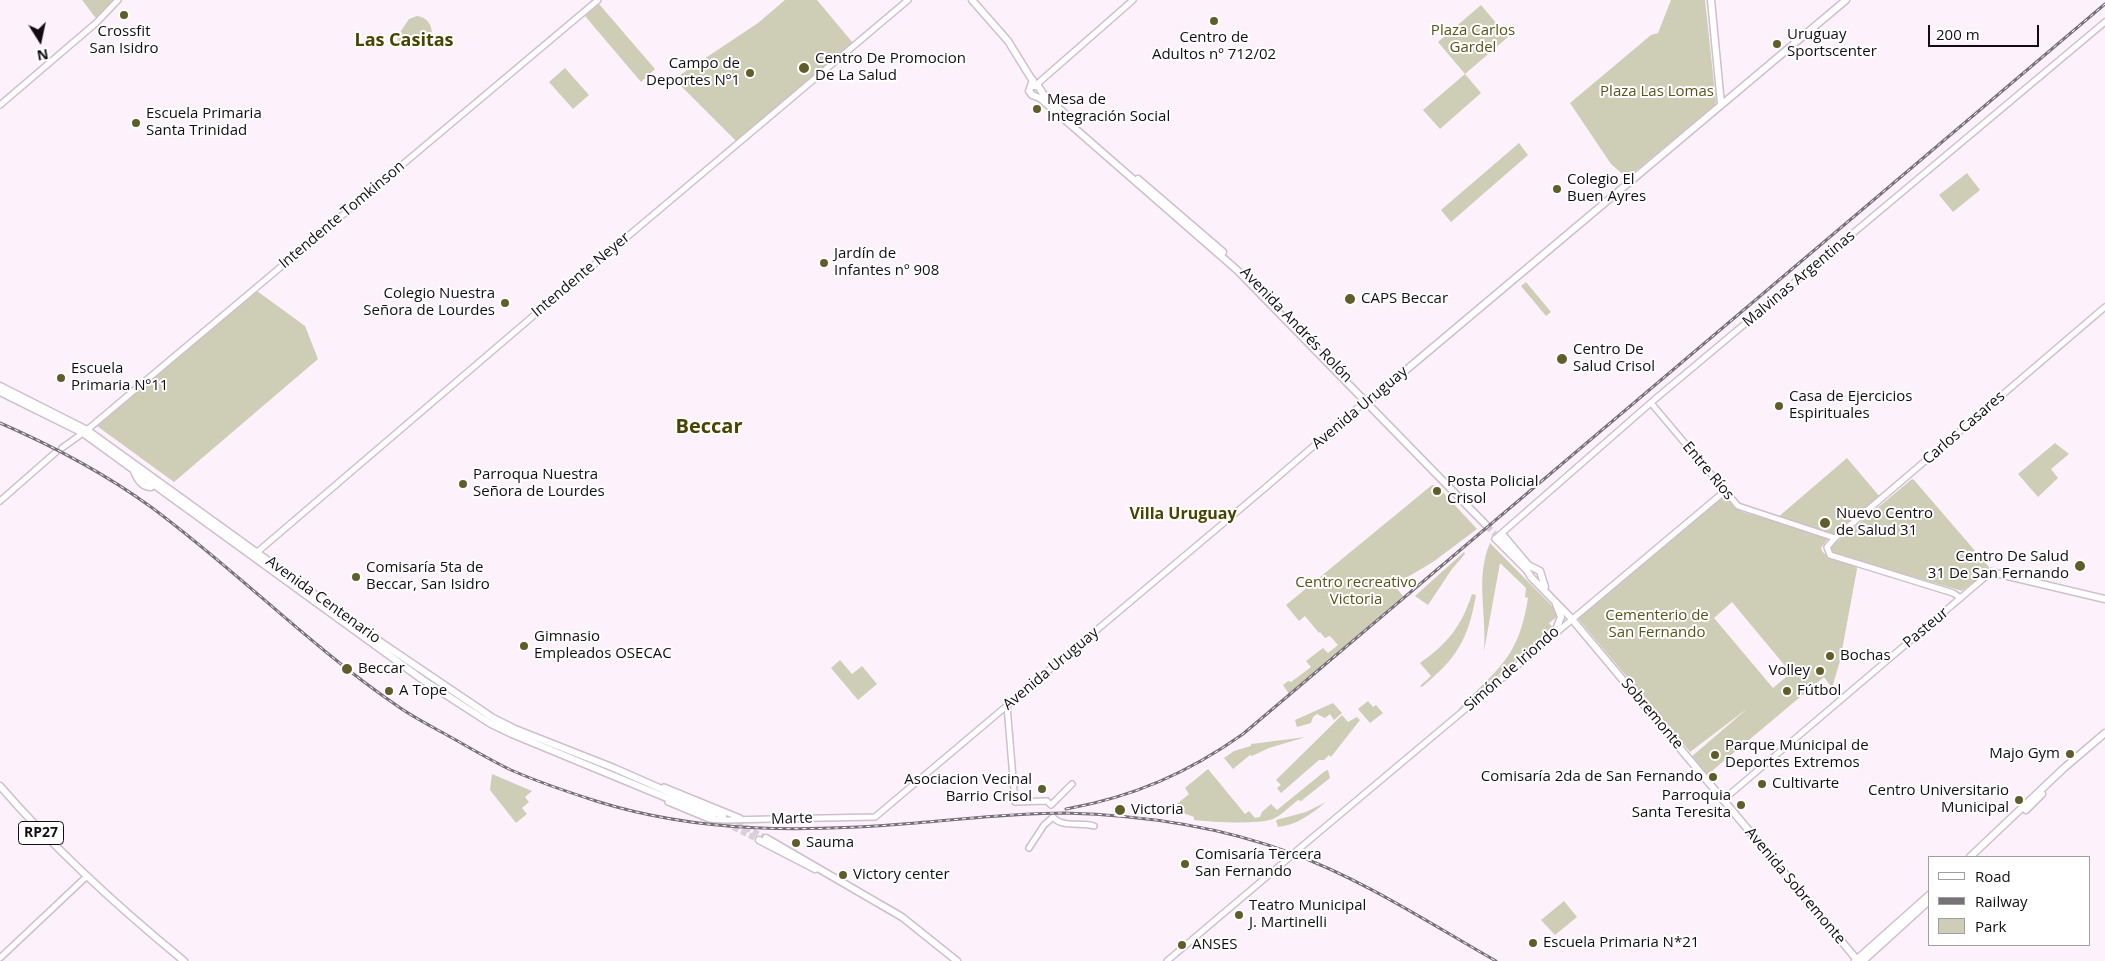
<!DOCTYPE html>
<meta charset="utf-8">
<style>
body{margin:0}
#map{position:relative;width:2105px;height:961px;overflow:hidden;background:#fdf2fc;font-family:"Open Sans",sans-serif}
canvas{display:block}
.legend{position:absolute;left:1928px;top:856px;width:162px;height:90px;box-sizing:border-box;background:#fff;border:1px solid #a19ea1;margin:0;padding:6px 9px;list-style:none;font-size:15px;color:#130d13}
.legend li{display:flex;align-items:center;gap:10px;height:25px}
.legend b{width:25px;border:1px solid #a19ea1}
.north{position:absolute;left:15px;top:15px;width:50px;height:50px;-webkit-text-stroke:4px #fff;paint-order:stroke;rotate:170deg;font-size:14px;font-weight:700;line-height:20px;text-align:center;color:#130d13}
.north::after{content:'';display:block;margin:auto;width:18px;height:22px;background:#130d13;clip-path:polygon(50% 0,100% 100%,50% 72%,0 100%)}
.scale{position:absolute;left:1928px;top:25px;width:111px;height:22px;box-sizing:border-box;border:2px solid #130d13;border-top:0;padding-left:6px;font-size:15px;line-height:18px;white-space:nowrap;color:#130d13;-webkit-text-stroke:4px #fff;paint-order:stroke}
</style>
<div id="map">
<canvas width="2105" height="961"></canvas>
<ul class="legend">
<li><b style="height:6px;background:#fff"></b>Road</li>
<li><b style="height:6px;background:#787078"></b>Railway</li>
<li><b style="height:14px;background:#cecdb5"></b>Park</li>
</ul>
<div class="north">N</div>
<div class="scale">200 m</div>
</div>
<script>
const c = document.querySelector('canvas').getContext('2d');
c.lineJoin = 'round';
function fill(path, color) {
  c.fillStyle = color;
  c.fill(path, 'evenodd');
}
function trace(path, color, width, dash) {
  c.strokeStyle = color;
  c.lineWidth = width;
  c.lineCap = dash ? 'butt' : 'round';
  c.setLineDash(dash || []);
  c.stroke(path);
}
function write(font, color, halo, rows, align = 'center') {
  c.font = font + ' "Open Sans",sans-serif';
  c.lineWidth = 4;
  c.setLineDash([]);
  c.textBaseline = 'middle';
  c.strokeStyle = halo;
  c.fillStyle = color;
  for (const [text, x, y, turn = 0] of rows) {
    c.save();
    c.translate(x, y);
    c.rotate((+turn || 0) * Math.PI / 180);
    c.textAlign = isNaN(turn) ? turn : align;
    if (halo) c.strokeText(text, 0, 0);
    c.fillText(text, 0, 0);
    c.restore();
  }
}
fill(new Path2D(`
 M82 0H115L98 17H95Z
 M785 0H817L853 43 736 141 674 79 758 23Z
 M1671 0H1705L1716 102 1715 105 1627 178 1611 164 1570 103 1651 35 1658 33Z
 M599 4 655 69 641 82 585 16Z
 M1481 5 1508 37 1465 74 1481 93 1440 129 1423 110 1465 74 1438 42Z
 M417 16C427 17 432 25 432 34 425 45 410 52 399 45L397 37 409 19Z
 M565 68 589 95 573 109 549 82Z
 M1519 143 1528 155 1451 222 1441 210Z
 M1967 173 1980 190 1953 212 1939 195Z
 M1526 282 1551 312 1546 316 1521 286Z
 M257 291 305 326 318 359 174 482 97 426Z
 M2055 443 2069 454 2051 469 2058 478 2038 497 2018 474Z
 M1847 458 1880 497 1834 535 1777 518Z
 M1912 479 1914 480 1989 567V570L1962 591 1834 554 1831 551 1832 546Z
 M1432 485 1437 486 1477 529 1433 562 1394 585 1403 596 1289 694 1283 685 1288 681 1291 682 1311 667 1306 661 1323 648 1328 653 1338 645 1330 636 1325 638 1320 632 1319 633 1305 616 1299 621 1286 605Z
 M1721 496 1728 498 1734 507 1743 512 1826 537 1827 540 1821 548C1824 560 1845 562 1856 565L1857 569 1840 661 1832 688 1824 677 1706 776 1690 758 1748 708 1690 752 1579 620V617ZM1732 602 1791 673 1773 688 1714 618Z
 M1490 543 1555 609 1558 616 1549 623 1553 628 1457 711C1497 668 1518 661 1528 598L1525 597 1526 588 1500 563 1484 651C1487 615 1475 577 1490 543Z
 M1464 552 1465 554 1452 569 1428 605 1415 596Z
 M1472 594 1476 595C1468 640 1457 658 1422 687L1420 686 1431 676 1420 663C1448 643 1461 627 1472 594Z
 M840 660 852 674 862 666 877 684 858 700 831 668Z
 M1368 701 1373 707 1376 705 1383 713 1370 723 1358 709Z
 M1333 703 1342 713 1334 720 1330 714 1325 718 1317 714 1313 717 1311 723 1297 727 1295 720Z
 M1342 715 1348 722 1357 717 1360 720 1331 757 1329 755 1324 760H1319L1281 793 1277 788 1281 785 1276 780Z
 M1306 737 1269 748 1252 756 1250 755 1233 769 1224 758 1234 751 1251 746V744Z
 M1208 769 1245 814 1249 811 1255 818 1260 817 1262 812 1271 804 1277 810 1325 771 1328 770 1330 778 1301 801 1298 800C1290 806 1282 815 1273 819 1256 825 1212 822 1194 820V817L1175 810 1177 804 1189 794 1185 788Z
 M492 774 532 791 525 797 529 802 522 808 527 814 516 823 490 790Z
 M1326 802C1311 814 1297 825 1278 827L1276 820 1306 812Z
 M1564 901 1577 917 1555 935 1541 920Z`), '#cecdb5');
trace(new Path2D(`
 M1487 526 1499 538
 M717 819 759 840
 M729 819 766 838`), '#dad0d9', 6, [6, 3]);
const minor = new Path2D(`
 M1036 85 1133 0
 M0 105 96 23 118 0
 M1651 403 1738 506 1835 538
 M62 448 87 430 598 0
 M0 501 56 452
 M1502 533 1529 565
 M255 554 532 317 908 0
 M1525 569 1495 539 1654 400 2105 22
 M1961 598 1953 593 1830 555 1827 547 1835 538 2105 307
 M1007 706 1015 802 1047 801 1051 805 1072 784
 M664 787 740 818
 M1723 800 1991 572
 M668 802 709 819 724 820 875 817 1265 488 1360 406 1368 402
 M1029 848 1044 825 1053 817C1061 828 1082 822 1094 826
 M1294 853 1725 491
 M0 958 86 877
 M1167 961 1290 857`);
const major = new Path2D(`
 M972 0 1008 41 1034 83
 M1711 0 1721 104
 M1033 80 1029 91 1032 95 1040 98 1237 270 1487 526
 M1032 86H1038L1044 95 1071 119
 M1138 179 1223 252
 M0 386 87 430 382 643 493 718 515 729 614 768 723 816
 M0 392 83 433 423 680 491 724 512 734 713 817
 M1368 402 1846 0
 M134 471C137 479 142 487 151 487L154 484
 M1499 538 1522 562 1534 568
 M1522 562 1531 577 1571 618 1858 961
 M1534 568 1540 571 1545 587
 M1991 572 2105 599
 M1555 632 1561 617 1556 604
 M0 786C56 851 118 907 184 961
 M2026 810 2042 794
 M766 838 902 917 957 961
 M759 840 815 869
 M1970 857 2064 768 2105 733
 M1855 961 1929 895
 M1863 961 1929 901`);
trace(minor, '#d0bece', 8);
trace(major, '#d0bece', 9);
trace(minor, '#fff', 5);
trace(major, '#fff', 6);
const rail = new Path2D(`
 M0 423C53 446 104 473 151 507 235 569 310 646 396 705 411 716 429 725 445 734 467 746 488 759 511 770 538 782 568 792 596 801 701 834 808 832 916 823 965 819 1015 813 1064 813 1142 815 1219 826 1291 853 1364 880 1429 923 1496 961
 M1066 809C1133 797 1188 773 1243 734L2105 4`);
trace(rail, '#787078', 3);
trace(rail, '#fff', 1, [4]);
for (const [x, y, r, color] of [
 [124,15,5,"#605d2a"],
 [1214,21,5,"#605d2a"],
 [1777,44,5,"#605d2a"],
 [804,68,6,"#605d2a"],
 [750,73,5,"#605d2a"],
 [1037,109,5,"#605d2a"],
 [136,123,5,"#605d2a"],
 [1557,189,5,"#605d2a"],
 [824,263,5,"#605d2a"],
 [1350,299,6,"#605d2a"],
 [505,303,5,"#605d2a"],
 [1562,359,6,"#605d2a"],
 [61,378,5,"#605d2a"],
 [1779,406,5,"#605d2a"],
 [463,484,5,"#605d2a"],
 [1437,491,5,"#605d2a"],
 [1825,523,6,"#605d2a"],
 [2080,566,6,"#605d2a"],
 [356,577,5,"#605d2a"],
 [524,646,5,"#605d2a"],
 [1830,656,5,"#605d2a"],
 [347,669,6,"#605d2a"],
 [1820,671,5,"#605d2a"],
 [389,691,5,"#605d2a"],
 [1787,691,5,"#605d2a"],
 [2070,754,5,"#605d2a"],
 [1715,755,5,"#605d2a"],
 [1713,777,5,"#605d2a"],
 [1762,784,5,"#605d2a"],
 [1042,789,5,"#605d2a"],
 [2019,800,5,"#605d2a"],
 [1741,805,5,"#605d2a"],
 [1120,810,6,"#605d2a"],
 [796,843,5,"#605d2a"],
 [1185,864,5,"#605d2a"],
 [843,875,5,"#605d2a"],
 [1239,915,5,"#605d2a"],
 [1533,943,5,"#605d2a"],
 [1182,945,5,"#605d2a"]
]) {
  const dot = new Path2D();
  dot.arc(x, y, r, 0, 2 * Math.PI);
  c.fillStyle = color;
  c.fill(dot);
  trace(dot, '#fff', 2);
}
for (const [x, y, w] of [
 [41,833,45]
]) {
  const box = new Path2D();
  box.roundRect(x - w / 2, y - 11.5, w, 23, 4);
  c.fillStyle = '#fff';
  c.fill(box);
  trace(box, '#130d13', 1);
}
write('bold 14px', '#130d13', null, [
 ["RP27",41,833]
]);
write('15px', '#575419', '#fff', [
 ["Plaza Carlos",1473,31],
 ["Gardel",1473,48],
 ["Plaza Las Lomas",1657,92],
 ["Centro recreativo",1356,583],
 ["Victoria",1356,600],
 ["Cementerio de",1657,616],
 ["San Fernando",1657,633]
]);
write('15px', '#130d13', '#fff', [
 ["Crossfit",124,32,"center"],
 ["San Isidro",124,49,"center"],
 ["Uruguay",1787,35],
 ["Sportscenter",1787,52],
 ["Centro de",1214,38,"center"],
 ["Adultos nº 712/02",1214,55,"center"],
 ["Centro De Promocion",815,59],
 ["De La Salud",815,76],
 ["Campo de",740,64,"right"],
 ["Deportes Nº1",740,81,"right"],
 ["Mesa de",1047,100],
 ["Integración Social",1047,117],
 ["Escuela Primaria",146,114],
 ["Santa Trinidad",146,131],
 ["Colegio El",1567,180],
 ["Buen Ayres",1567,197],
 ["Jardín de",834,254],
 ["Infantes nº 908",834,271],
 ["Colegio Nuestra",495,294,"right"],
 ["Señora de Lourdes",495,311,"right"],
 ["CAPS Beccar",1361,299],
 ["Centro De",1573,350],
 ["Salud Crisol",1573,367],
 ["Escuela",71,369],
 ["Primaria Nº11",71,386],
 ["Casa de Ejercicios",1789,397],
 ["Espirituales",1789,414],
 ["Parroqua Nuestra",473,475],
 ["Señora de Lourdes",473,492],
 ["Posta Policial",1447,482],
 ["Crisol",1447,499],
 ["Nuevo Centro",1836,514],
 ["de Salud 31",1836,531],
 ["Centro De Salud",2069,557,"right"],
 ["31 De San Fernando",2069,574,"right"],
 ["Comisaría 5ta de",366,568],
 ["Beccar, San Isidro",366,585],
 ["Gimnasio",534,637],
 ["Empleados OSECAC",534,654],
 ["Bochas",1840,656],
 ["Beccar",358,669],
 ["Volley",1810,671,"right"],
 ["A Tope",399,691],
 ["Fútbol",1797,691],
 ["Parque Municipal de",1725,746],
 ["Deportes Extremos",1725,763],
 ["Majo Gym",2060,754,"right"],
 ["Comisaría 2da de San Fernando",1703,777,"right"],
 ["Asociacion Vecinal",1032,780,"right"],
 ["Barrio Crisol",1032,797,"right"],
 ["Cultivarte",1772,784],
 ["Centro Universitario",2009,791,"right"],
 ["Municipal",2009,808,"right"],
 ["Parroquia",1731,796,"right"],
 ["Santa Teresita",1731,813,"right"],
 ["Victoria",1131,810],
 ["Sauma",806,843],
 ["Comisaría Tercera",1195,855],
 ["San Fernando",1195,872],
 ["Victory center",853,875],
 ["Teatro Municipal",1249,906],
 ["J. Martinelli",1249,923],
 ["Escuela Primaria N*21",1543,943],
 ["ANSES",1192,945]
], 'left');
write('15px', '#130d13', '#fff', [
 ["Intendente Tomkinson",342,215,-40],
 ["Intendente Neyer",581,275,-40],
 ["Malvinas Argentinas",1799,279,-40],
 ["Avenida Andrés Rolón",1296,325,46],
 ["Avenida Uruguay",1360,408,-40],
 ["Carlos Casares",1964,428,-41],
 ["Entre Ríos",1708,471,50],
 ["Avenida Centenario",323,600,36],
 ["Pasteur",1926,628,-40],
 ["Avenida Uruguay",1051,669,-40],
 ["Simón de Iriondo",1512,669,-41],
 ["Sobremonte",1652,714,50],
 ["Marte",792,819,-2],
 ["Avenida Sobremonte",1795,886,50]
]);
write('bold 16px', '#484401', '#fff', [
 ["Villa Uruguay",1183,514]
]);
write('bold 18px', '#484401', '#fff', [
 ["Las Casitas",404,41]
]);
write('bold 20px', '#484401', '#fff', [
 ["Beccar",709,427]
]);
</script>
